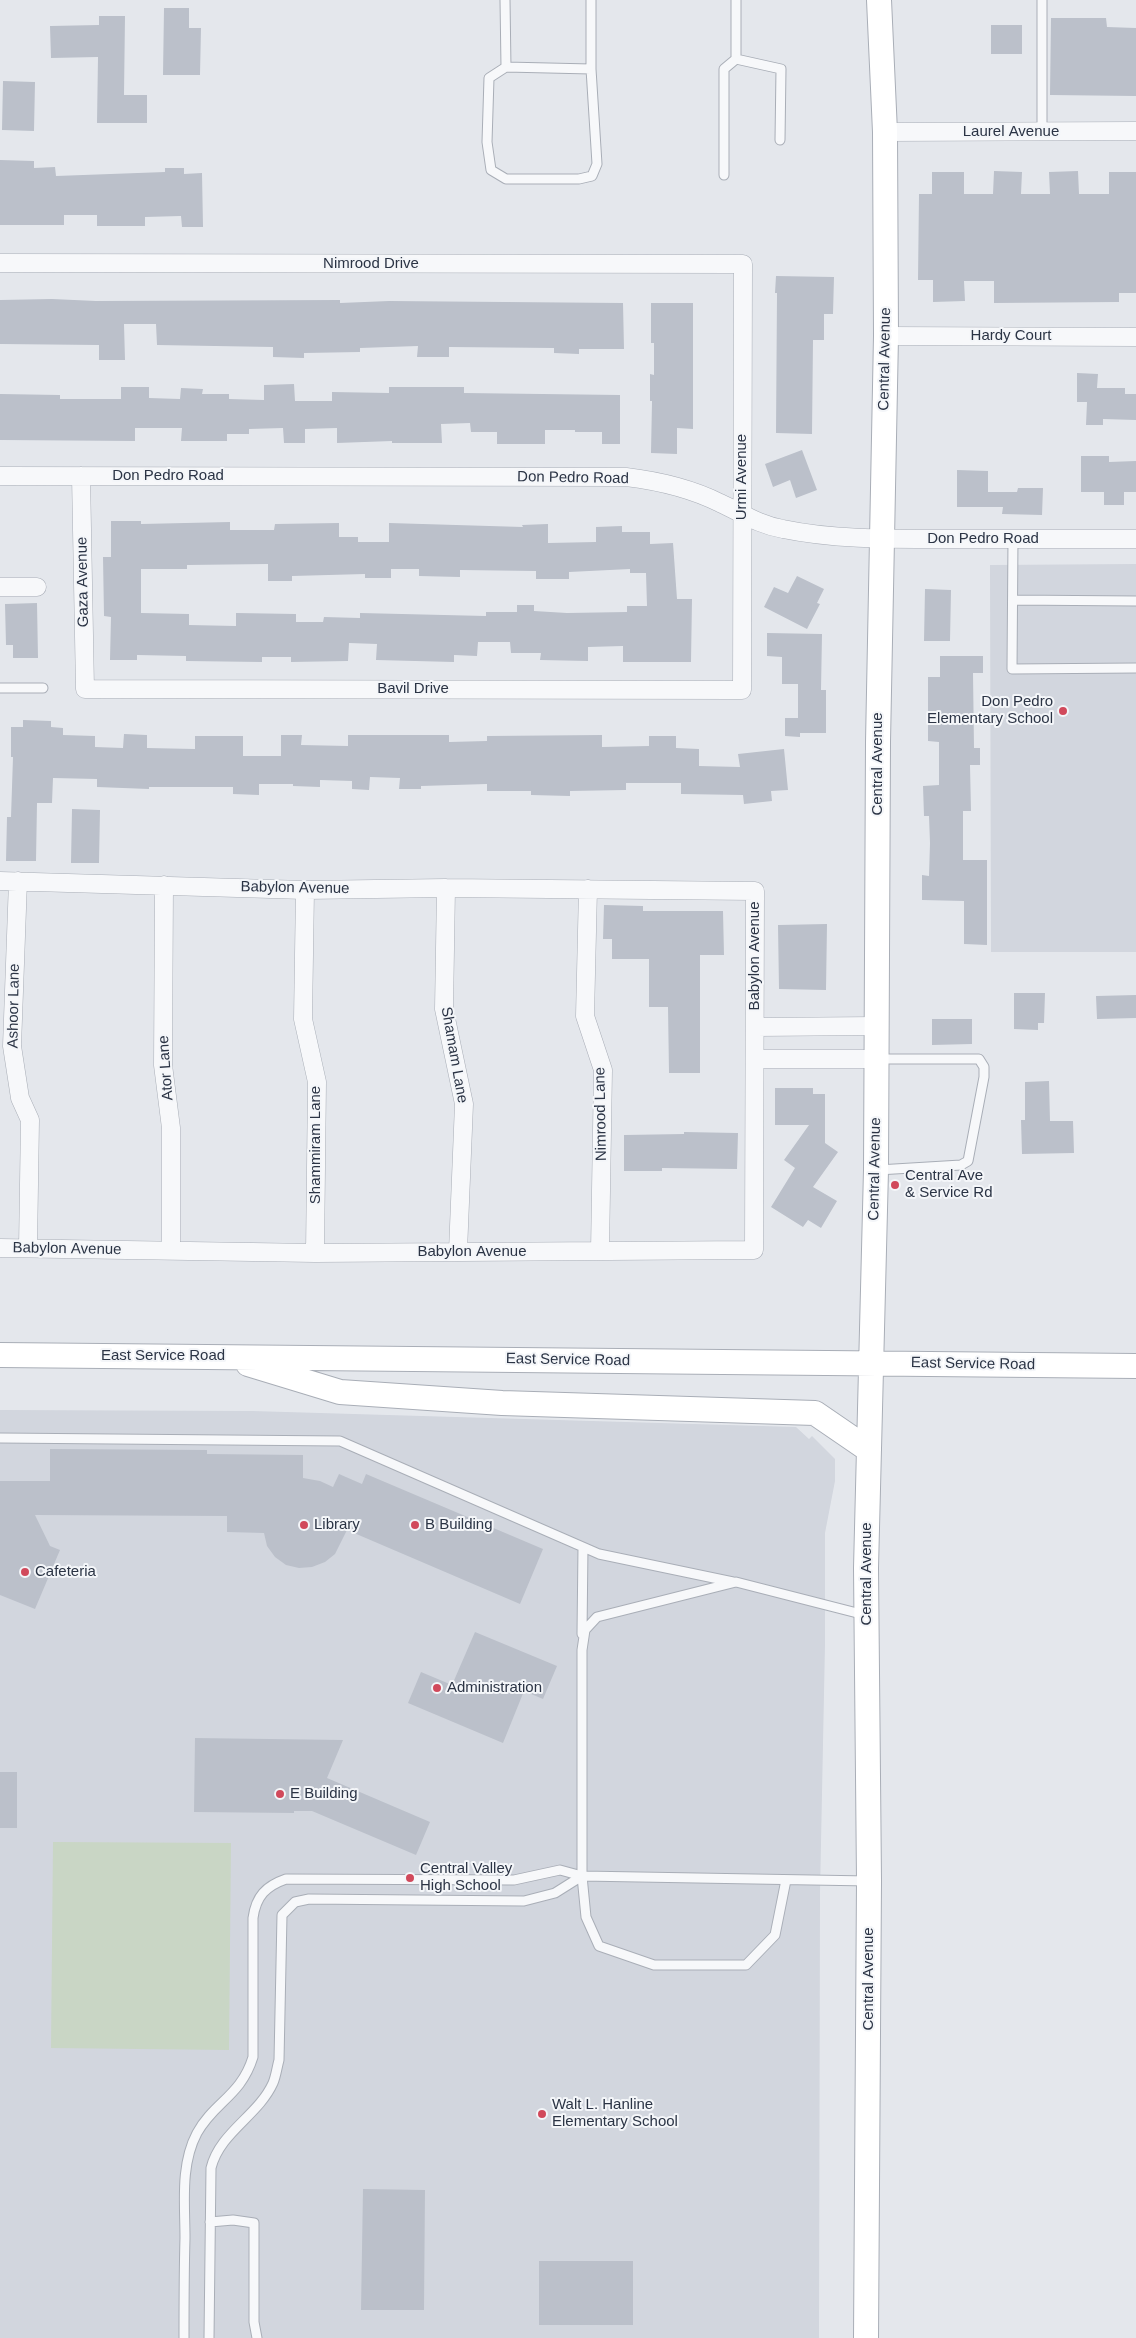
<!DOCTYPE html>
<style>
body{margin:0}
canvas{display:block;background:#e4e7ec}
</style>
<canvas width="1136" height="2338"></canvas>
<script>
const c = document.querySelector('canvas').getContext('2d');
c.lineJoin = 'round';
function fill(path, color) {
  c.fillStyle = color;
  c.fill(path, 'evenodd');
}
function trace(path, color, width, dash) {
  c.strokeStyle = color;
  c.lineWidth = width;
  c.lineCap = dash ? 'butt' : 'round';
  c.setLineDash(dash || []);
  c.stroke(path);
}
function write(font, color, halo, rows, align = 'center') {
  c.font = font + ' Helvetica,sans-serif';
  c.lineWidth = 4;
  c.setLineDash([]);
  c.textBaseline = 'middle';
  c.strokeStyle = halo;
  c.fillStyle = color;
  for (const [text, x, y, turn = 0] of rows) {
    c.save();
    c.translate(x, y);
    c.rotate((+turn || 0) * Math.PI / 180);
    c.textAlign = isNaN(turn) ? turn : align;
    if (halo) c.strokeText(text, 0, 0);
    c.fillText(text, 0, 0);
    c.restore();
  }
}
fill(new Path2D(`
 M1136 564V952H991L990 565Z
 M0 1410 252 1411 796 1427 809 1439 812 1436 835 1459V1481L825 1533V1644L820 1893 819 2338H0Z`), '#d2d6de');
fill(new Path2D(`
 M53 1842 231 1843 229 2050 51 2048Z`), '#c9d6c5');
fill(new Path2D(`
 M164 8H189V28H201L200 75H163Z
 M99 16H125L124 95H147V123H97L98 57 51 58 50 26 99 25Z
 M1051 18H1106L1107 27 1136 28V96L1050 95Z
 M991 25H1022V54H991Z
 M3 81 35 82 34 131 2 130Z
 M0 160 34 161V168L55 167 56 176 165 172V168H184V174L202 173 203 227H182L181 216 145 217V226H97V215H64V225H0Z
 M994 171 1022 172 1021 194H1050L1049 172 1078 171 1079 194H1109V172H1136V293H1119V302L994 303V281H964L965 301 933 302V280H918L919 194H932V172H964V194H993Z
 M776 276 834 277 833 314H824V340H813L812 434 776 433 777 293H775Z
 M52 299 96 301 340 300V303L389 301 623 303 624 349H579V354L554 353V348L449 347V357H417L418 346 360 348V352L304 353V358L273 357V347L157 345 156 324H124L125 360H99V345L0 344V300Z
 M651 303H693V429L677 428V454L651 453 652 401H650V374L654 375V343H651Z
 M1077 373 1098 374 1097 388H1125V394H1136V420L1103 419V425H1086L1087 402H1077Z
 M294 384 295 401H332V392L389 393V387H464V393L620 395V444H602V432H575V430H545V444H497V432H471L470 423 441 424 442 443H392V441L337 443V428L305 429V443H284L283 428 249 429V434H227V441H181L182 428H135V441L0 440V394L60 395V399H121V387H149V398L180 399 181 388 203 389 202 394H229V399L264 400V385Z
 M802 450 817 490 796 498 790 480 773 487 765 464Z
 M1081 456H1109V462L1136 461V492H1124V505H1104V492H1081Z
 M957 470 988 471V492H1017L1018 488H1043L1042 515 1002 514 1003 507H957Z
 M111 521H141V524L230 522V530H274L275 524 339 523V537H358V542H389V523L523 527 522 525 548 524V543L596 542V527L622 526V532H650V544L673 543 677 599H692L691 662H623V646L588 647V661L540 660 541 653H511L510 642H478L477 656 454 655V662L376 660 377 644 349 643 348 661 291 662V657H262V662L186 661V656L137 655V660H110L111 617 104 616 103 557H111ZM268 564V581H292V576L365 574V578H391V569H419V576L460 577V570L536 571V579H569V572L630 569V573H646L647 606H627V612L567 613 534 611V605H517V612H486V616L360 613V618L324 617 323 622H296V614L236 613V626L189 625V614L141 613V569H187V565Z
 M797 576 824 589 817 603 820 604 807 629 764 607 774 587 788 593Z
 M925 589 951 590 950 641H924Z
 M37 603 38 658H13V645H6L5 604Z
 M767 633 822 634 821 690H826V733H800V737L785 736V718H798V684H782V657L767 656Z
 M940 656H983V673H973L974 748H980V765H970L971 811H963V860H987V945L964 944V901L922 900V875L929 876 930 843 929 816H924L923 786 939 785V742L928 741V677H940Z
 M23 720 51 721V727L63 728V735L95 736V747L123 748 124 734 147 735V748L195 749V736H243V756H281V735H302L301 745 348 746V735H449V742L487 741V736L602 735V747L649 746V736H676V748L699 749V766L740 767 738 754 784 749 788 790 771 791 772 801 744 804 743 795 681 794V783H626V790L570 791V796L531 795V791H487V784L421 786V789H399L400 778 370 777 369 790 352 789V781L320 780V787L293 786V784H259V795L233 794V787H149V789L97 787V779L53 778 52 803H37L36 861H6L7 817H11L13 757H11V727H23Z
 M72 809 100 810 99 863H71Z
 M604 905 643 906V911H723L724 955H700V1073H669L668 1007H649V959H612V939H603Z
 M827 924 826 990 779 989 778 925Z
 M1014 993H1045L1044 1023H1038V1030L1014 1029Z
 M1136 995V1018L1097 1019 1096 996Z
 M932 1019H972V1044L932 1045Z
 M1049 1081 1050 1121H1073L1074 1153 1022 1154 1021 1120H1025V1082Z
 M775 1088H813V1094H825V1143L838 1152 813 1187 837 1201 821 1228 808 1220 803 1227 771 1207 795 1168 784 1160 809 1125H775Z
 M684 1132 738 1133 737 1169 662 1168V1171H624V1135L684 1134Z
 M50 1449 207 1450V1454L303 1455V1478L320 1481 333 1487 339 1474 362 1484 366 1474 543 1549 520 1604 347 1530 335 1554 325 1562 312 1567 299 1568 286 1565 275 1557 267 1546 264 1533 227 1532V1516L35 1515 50 1546 60 1550 35 1609 0 1595V1481H50Z
 M475 1632 557 1666 543 1699 524 1691 503 1743 408 1703 421 1672 452 1685Z
 M195 1738 343 1740 327 1778 430 1822 416 1855 312 1811H294V1813L194 1812Z
 M0 1772H17V1828H0Z
 M363 2189 425 2190 424 2310H361Z
 M539 2261H633V2325H539Z`), '#bbc0ca');
const lane = new Path2D(`
 M505 0 506 67 591 69V0
 M1042 0V131
 M736 59 781 69 780 140
 M506 67 489 78 487 142 491 170 506 179H579L592 176 597 164 591 69
 M724 175V69L736 59V0
 M1013 539 1012 669 1136 668
 M1013 600 1136 601
 M0 688H43
 M876 1059H979L984 1067V1077L968 1161 961 1165 878 1170
 M0 1438 340 1441 583 1547 582 1634
 M583 1547 599 1554 733 1582
 M786 1880 775 1935 746 1965H654L599 1946 586 1917 582 1876V1650L585 1630 597 1617 736 1582 865 1615
 M210 2222 233 2220 254 2223V2322L257 2338
 M184 2338C184 2305 184 2272 185 2238 185 2204 180 2165 197 2133 214 2102 241 2096 253 2057V1918C256 1896 266 1886 286 1879L514 1880 560 1870 582 1876
 M209 2338 211 2168C220 2132 258 2116 273 2083 276 2076 277 2067 279 2060L282 1915 295 1902 309 1899 524 1901 555 1893 582 1876 869 1881`);
const street = new Path2D(`
 M885 132 1136 131
 M0 263 743 264 742 690 85 689 81 476
 M886 336 1136 337
 M0 476 626 477C659 481 690 488 720 503 742 513 759 525 783 529 836 540 892 539 946 539 1009 539 1073 539 1136 539
 M0 587H37
 M0 881 305 890 446 888 755 891 754 1250 315 1253 0 1248
 M18 881 12 1046 20 1098 30 1120 28 1248
 M164 885 163 1065 171 1128V1250
 M446 888 444 1009 464 1104 458 1251
 M588 889 585 1016 603 1070 600 1251
 M305 890 303 1019 317 1082 315 1253
 M756 1027 877 1026
 M756 1059H876`);
const secondary = new Path2D(`
 M0 1355 1136 1366
 M248 1364 340 1392 502 1403 815 1413 869 1450
 M866 2338 869 1881 866 1568 876 1170 878 742 886 336 885 132 879 0`);
trace(lane, '#a9aeb7', 11);
trace(street, '#a9aeb7', 19);
trace(secondary, '#a9aeb7', 26);
trace(lane, '#f7f8fa', 9);
trace(street, '#f7f8fa', 18);
trace(secondary, '#fff', 24);
for (const [x, y, r, color] of [
 [1063,711,5,"#d1495b"],
 [895,1185,5,"#d1495b"],
 [304,1525,5,"#d1495b"],
 [415,1525,5,"#d1495b"],
 [25,1572,5,"#d1495b"],
 [437,1688,5,"#d1495b"],
 [280,1794,5,"#d1495b"],
 [410,1878,5,"#d1495b"],
 [542,2114,5,"#d1495b"]
]) {
  const dot = new Path2D();
  dot.arc(x, y, r, 0, 2 * Math.PI);
  c.fillStyle = color;
  c.fill(dot);
  trace(dot, '#f4f6f9', 2);
}
write('15px', '#2b3445', '#f4f6f9', [
 ["Laurel Avenue",1011,132],
 ["Nimrood Drive",371,264],
 ["Hardy Court",1011,336],
 ["Central Avenue",885,359,-89],
 ["Don Pedro Road",168,476],
 ["Urmi Avenue",742,477,-90],
 ["Don Pedro Road",573,478,1],
 ["Don Pedro Road",983,539],
 ["Gaza Avenue",83,582,-91],
 ["Bavil Drive",413,689],
 ["Central Avenue",878,764,-90],
 ["Babylon Avenue",295,888,1],
 ["Babylon Avenue",755,956,-90],
 ["Ashoor Lane",14,1006,-89],
 ["Shamam Lane",454,1055,80],
 ["Ator Lane",166,1068,-94],
 ["Nimrood Lane",601,1114,-91],
 ["Shammiram Lane",316,1145,-90],
 ["Central Avenue",875,1169,-89],
 ["Babylon Avenue",67,1249,1],
 ["Babylon Avenue",472,1252],
 ["East Service Road",163,1356],
 ["East Service Road",568,1360,1],
 ["East Service Road",973,1364,1],
 ["Central Avenue",867,1574,-90],
 ["Central Avenue",869,1979,-90]
]);
write('15px', '#2b3445', '#f4f6f9', [
 ["Don Pedro",1053,702,"right"],
 ["Elementary School",1053,719,"right"],
 ["Central Ave",905,1176],
 ["& Service Rd",905,1193],
 ["Library",314,1525],
 ["B Building",425,1525],
 ["Cafeteria",35,1572],
 ["Administration",447,1688],
 ["E Building",290,1794],
 ["Central Valley",420,1869],
 ["High School",420,1886],
 ["Walt L. Hanline",552,2105],
 ["Elementary School",552,2122]
], 'left');
</script>
